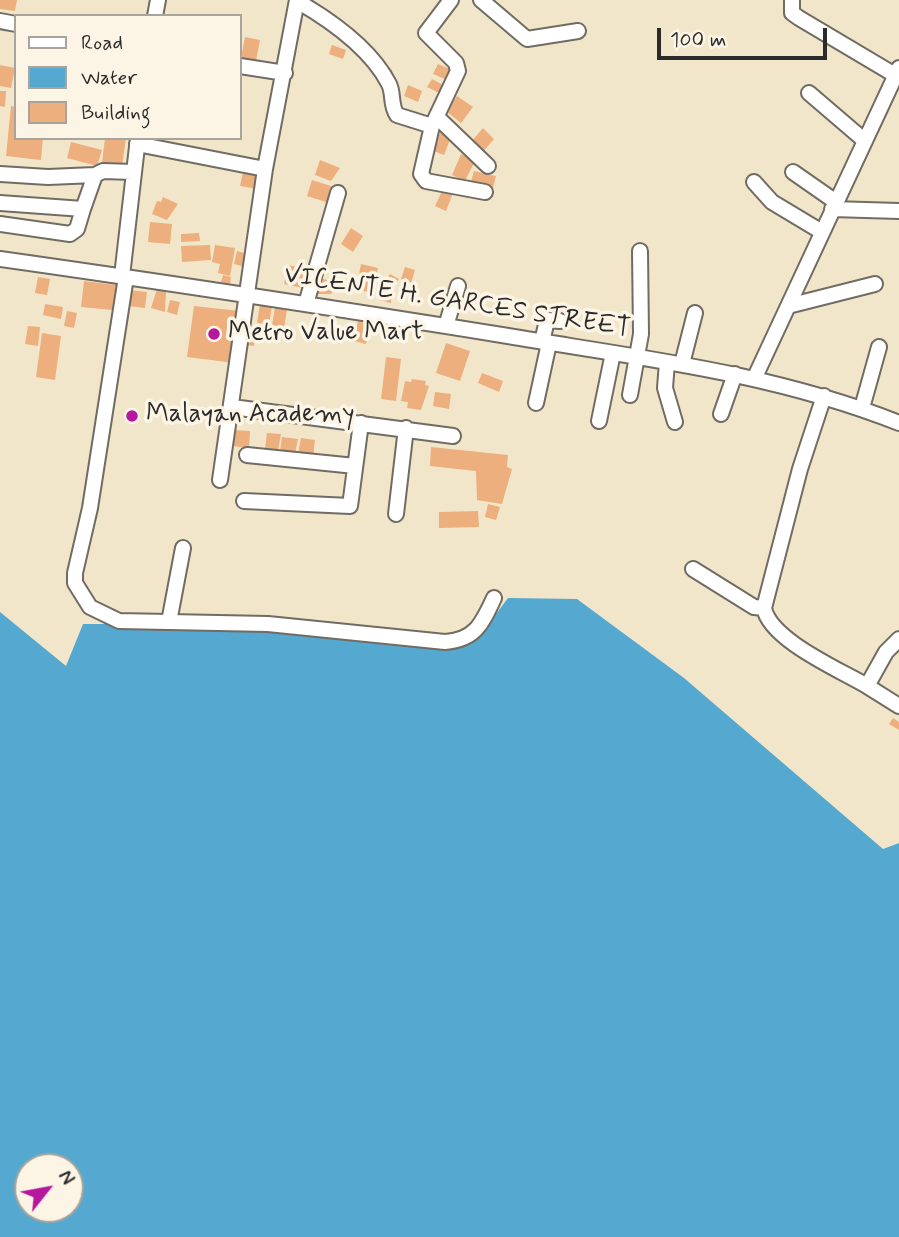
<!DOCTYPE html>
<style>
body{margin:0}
#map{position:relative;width:899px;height:1237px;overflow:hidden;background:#f2e6ca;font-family:Mynerve,sans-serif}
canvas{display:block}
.legend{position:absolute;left:14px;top:14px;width:228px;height:126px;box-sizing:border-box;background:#fcf5e5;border:2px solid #a8a49b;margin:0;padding:9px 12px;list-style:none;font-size:21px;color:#2b2b2b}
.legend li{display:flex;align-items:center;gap:14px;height:35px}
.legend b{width:35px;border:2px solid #a8a49b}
.north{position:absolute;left:14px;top:1153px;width:70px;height:70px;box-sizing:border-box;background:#fcf5e5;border:2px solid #a8a49b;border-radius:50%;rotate:59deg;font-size:19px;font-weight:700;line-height:28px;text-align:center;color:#2b2b2b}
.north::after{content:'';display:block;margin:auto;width:24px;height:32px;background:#b5179e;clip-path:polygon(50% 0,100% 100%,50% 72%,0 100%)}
.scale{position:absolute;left:657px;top:28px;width:170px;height:32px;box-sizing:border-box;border:4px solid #2b2b2b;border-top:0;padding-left:9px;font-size:21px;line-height:24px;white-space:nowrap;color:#2b2b2b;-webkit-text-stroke:5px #fcf5e5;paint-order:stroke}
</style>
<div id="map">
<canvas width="899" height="1237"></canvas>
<ul class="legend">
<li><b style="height:9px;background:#fff"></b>Road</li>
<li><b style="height:19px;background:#55a8d0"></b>Water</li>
<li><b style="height:19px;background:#edaf7d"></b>Building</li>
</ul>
<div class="north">N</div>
<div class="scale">100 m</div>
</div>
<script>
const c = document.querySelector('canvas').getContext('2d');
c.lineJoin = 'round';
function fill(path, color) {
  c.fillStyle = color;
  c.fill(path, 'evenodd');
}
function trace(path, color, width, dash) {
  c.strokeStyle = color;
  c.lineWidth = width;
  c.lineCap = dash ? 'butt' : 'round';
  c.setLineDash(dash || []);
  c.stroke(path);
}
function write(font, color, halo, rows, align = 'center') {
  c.font = font + ' Mynerve,sans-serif';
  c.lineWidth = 7;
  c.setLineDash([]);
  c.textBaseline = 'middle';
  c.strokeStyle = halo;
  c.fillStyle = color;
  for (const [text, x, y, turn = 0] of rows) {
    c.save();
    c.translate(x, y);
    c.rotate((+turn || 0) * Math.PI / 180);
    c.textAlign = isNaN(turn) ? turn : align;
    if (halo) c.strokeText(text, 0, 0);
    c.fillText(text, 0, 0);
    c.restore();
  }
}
fill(new Path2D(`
 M508 598 577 599 684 678 883 849 899 843V1237H0V612L66 666 83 624H193L238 632 272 626 340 637 481 634ZM28 1167H70V1209H28Z`), '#55a8d0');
fill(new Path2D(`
 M0 0H17L15 11 0 9Z
 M245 37 260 40 256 61 241 58Z
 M332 45 346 50 343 59 329 54Z
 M438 64 452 70 447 80 433 74Z
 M0 65 15 68 11 88 0 86Z
 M432 79 447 87 443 95 427 87Z
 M408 85 422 91 418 102 404 96Z
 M0 91H6L5 107 0 106Z
 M457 96 473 107 461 123 446 111Z
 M11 106 16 107V138H43L41 160 6 156Z
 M483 128 494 139 482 153 471 142Z
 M441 132 451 137 444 155 431 150Z
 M105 138H126L122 166 102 163Z
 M71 142 102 150 97 166 67 158Z
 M461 154 475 161 465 181 452 175Z
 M320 160 340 168 331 181 315 175Z
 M474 171 496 176 492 191 470 185Z
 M243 172 261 176 258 189 240 186Z
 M312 180 334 187 329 203 307 196Z
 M443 189 453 193 446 211 435 206Z
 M163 197 178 204 167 220 152 214 157 201 161 202Z
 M150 222 172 224 170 244 148 242Z
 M351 228 363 236 353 252 341 244Z
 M199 233 200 241 181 242V234Z
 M210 245 211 260 182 262 181 246Z
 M215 245 235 248 230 276 218 273 220 264 212 262Z
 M237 251 248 254 245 267 234 264Z
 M361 264 378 268 372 293 351 288 353 279 358 280Z
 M288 265 306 269 303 288 284 284Z
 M405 267 415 270 411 283 401 279Z
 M390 274 399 279 392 289 384 283Z
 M223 275 231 277 230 284 221 282Z
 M38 277 50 279 47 295 35 293Z
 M321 278 338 284 331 294H315Z
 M84 281 116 285 112 310 81 307Z
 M157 289 166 291 165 312 151 308Z
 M130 290 147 292 145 308 128 306Z
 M380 291 392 293 391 303 379 300Z
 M170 300 180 302 177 315 167 312Z
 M45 304 63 307 61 319 43 315Z
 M260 304 272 306 269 325 257 323Z
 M194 306 240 311 235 363 187 357Z
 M275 307 287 310 284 328 272 325Z
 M67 311 77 313 74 328 64 326Z
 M358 321 370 324 366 344 354 341Z
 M28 326 40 327 38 346 25 344Z
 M257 326 267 327 266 336 255 334Z
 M42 333 61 336 55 380 36 377Z
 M247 335 254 336V346L246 345Z
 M446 343 470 351 460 381 436 373Z
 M386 357 401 359 396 401 381 399Z
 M482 373 503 381 499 392 478 383Z
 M412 379 426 381 425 385 429 386 421 410 407 408 408 402 401 401 405 381 411 382Z
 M435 392 451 394 449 409 433 406Z
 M234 430 250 431 249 448 233 446Z
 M267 433 281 434 278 451 265 449Z
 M282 437 298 439 295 454 280 451Z
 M301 438 315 440 313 457 298 454Z
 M431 447 508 455 507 467 512 469 502 504 477 500 476 471 430 466Z
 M488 504 500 507 496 520 485 517Z
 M478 511 479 527 439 528V512Z
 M893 718 899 722V730L889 724Z`), '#edaf7d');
const minor = new Path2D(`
 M451 0 426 33 456 63 458 71 432 126 421 174 426 181 485 192
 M481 0 527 39 578 31
 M792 0V13L799 18 895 75
 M297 1C330 20 371 49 389 84 394 94 390 105 397 115L432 126
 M155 16 158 0
 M0 21 16 24
 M240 66 285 73
 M809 93 865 141
 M437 117 488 166
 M137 144 265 169
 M793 172 836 202
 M0 174 48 177 95 175 83 209
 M95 175 103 171 133 172
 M754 182 772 202 822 232
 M0 203 83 209 77 229 70 234 0 224
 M832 209 899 211
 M0 259C170 283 339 309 508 336 640 358 773 373 899 423
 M122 276 138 138
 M126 277 90 508 75 573V583L90 607 119 621 268 624 445 642C475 640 482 624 494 598
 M306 304 338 193
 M788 306 875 284
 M446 326 458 286
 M542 342 547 320 560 321
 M667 362 665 388 675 422
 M682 364 695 313
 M755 377 899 68
 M630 395 641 334 640 251
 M824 396 800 469 764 608C770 640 840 670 867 686
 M536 403 549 343
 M232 407 453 436
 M862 408 879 347
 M721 414 735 374
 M599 421 613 353
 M247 455 355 466
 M220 480 265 169 297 0
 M244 501 350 506 361 423
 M396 514 406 428
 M693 569 754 607 764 608
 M169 622 183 548
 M899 639 886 652 867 686 899 706`);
trace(minor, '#716c63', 18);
trace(minor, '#fff', 14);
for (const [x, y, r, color] of [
 [214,334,7,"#b5179e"],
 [132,416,7,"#b5179e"]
]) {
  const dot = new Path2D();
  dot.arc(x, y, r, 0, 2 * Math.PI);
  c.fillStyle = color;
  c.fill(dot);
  trace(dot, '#fcf5e5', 2.5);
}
write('26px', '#2b2b2b', '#fcf5e5', [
 ["VICENTE H. GARCES STREET",457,303,9]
]);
write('26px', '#2b2b2b', '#fcf5e5', [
 ["Metro Value Mart",228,334],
 ["Malayan Academy",146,416]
], 'left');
</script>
